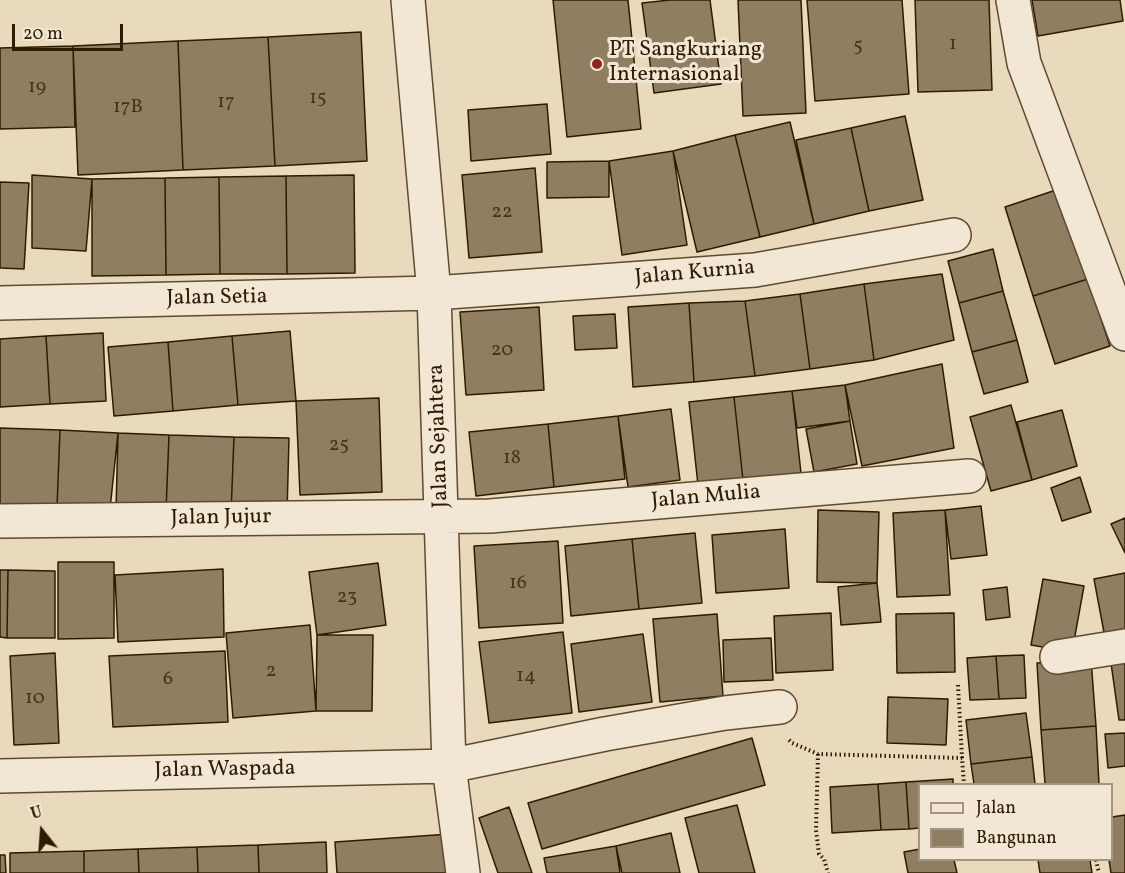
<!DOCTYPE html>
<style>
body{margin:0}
#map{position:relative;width:1125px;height:873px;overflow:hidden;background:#eadabd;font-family:Vollkorn,serif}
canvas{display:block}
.legend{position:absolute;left:918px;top:783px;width:195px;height:78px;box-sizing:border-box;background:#f1e7d4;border:2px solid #a3957f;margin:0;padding:8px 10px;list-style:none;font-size:18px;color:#2f1b00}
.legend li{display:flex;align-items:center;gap:12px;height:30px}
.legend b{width:30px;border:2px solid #a3957f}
.north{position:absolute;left:12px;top:801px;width:60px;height:60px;-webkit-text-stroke:4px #f1e7d4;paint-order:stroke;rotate:343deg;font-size:16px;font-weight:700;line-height:24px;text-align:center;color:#2f1b00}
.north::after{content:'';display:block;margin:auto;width:21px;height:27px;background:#2f1b00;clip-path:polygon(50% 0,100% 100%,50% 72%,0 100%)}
.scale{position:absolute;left:12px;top:24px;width:111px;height:27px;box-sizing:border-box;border:3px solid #2f1b00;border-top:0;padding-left:8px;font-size:18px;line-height:21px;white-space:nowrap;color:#2f1b00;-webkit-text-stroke:4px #f1e7d4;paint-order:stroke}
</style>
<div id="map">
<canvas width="1125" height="873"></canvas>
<ul class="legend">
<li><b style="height:8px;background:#f1e7d4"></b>Jalan</li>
<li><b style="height:16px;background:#907e62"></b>Bangunan</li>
</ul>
<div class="north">U</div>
<div class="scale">20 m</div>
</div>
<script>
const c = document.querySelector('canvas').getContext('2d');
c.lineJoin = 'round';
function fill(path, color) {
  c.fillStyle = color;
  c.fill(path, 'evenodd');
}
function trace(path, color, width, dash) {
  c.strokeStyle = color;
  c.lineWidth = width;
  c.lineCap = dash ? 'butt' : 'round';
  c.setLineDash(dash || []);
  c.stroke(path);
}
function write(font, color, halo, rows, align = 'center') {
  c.font = font + ' Vollkorn,serif';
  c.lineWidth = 6;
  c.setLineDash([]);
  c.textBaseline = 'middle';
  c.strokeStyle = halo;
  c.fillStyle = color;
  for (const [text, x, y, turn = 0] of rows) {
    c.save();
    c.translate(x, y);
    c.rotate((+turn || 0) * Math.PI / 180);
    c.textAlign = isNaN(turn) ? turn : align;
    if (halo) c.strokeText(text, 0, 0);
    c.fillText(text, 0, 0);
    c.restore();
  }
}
const building = new Path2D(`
 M553 0H628L641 129 567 137Z
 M670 0H710L721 84 654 93 642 3Z
 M738 0H801L806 113 743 116Z
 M807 0H902L909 94 815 101Z
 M915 0H989L992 90 918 92Z
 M1032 0H1120L1123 21 1038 36Z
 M361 32 367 161 275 166 268 37Z
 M268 37 275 166 183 170 178 41Z
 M178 41 183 170 78 175 73 46Z
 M73 46 75 127 0 129V48Z
 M547 104 551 154 471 161 468 110Z
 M905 116 923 200 869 211 851 128Z
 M790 122 814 224 760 237 735 135Z
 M851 128 869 211 814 224 796 140Z
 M735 135 760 237 697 252 673 151Z
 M673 151 687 245 622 255 609 161Z
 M609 161V197L547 198V162Z
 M535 168 542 252 469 258 462 175Z
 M32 175 92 179 86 251 32 248Z
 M354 175 355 273 287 274 286 176Z
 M286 176 287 274H220L219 177Z
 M219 177 220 274 166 275 165 178Z
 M165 178 166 275 92 276V179Z
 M0 182 29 183 24 269 0 268Z
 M1059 189 1088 279 1033 296 1005 207Z
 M993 249 1003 291 959 303 948 261Z
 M942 274 954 340 874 360 864 284Z
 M1088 279 1110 346 1055 364 1033 296Z
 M864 284 874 360 810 369 800 294Z
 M1003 291 1017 340 972 352 959 303Z
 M800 294 810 369 755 376 745 301Z
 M745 301 755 376 694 382 689 303Z
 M689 303 694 382 633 387 628 307Z
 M539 307 544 390 466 395 460 312Z
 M615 314 617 348 575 350 573 316Z
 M290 331 296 401 238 405 232 336Z
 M103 333 106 401 50 404 46 336Z
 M46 336 50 404 0 407V339Z
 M232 336 238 405 173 411 168 342Z
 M1017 340 1028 382 984 394 972 352Z
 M168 342 173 411 114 416 108 347Z
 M942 364 954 448 862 466 845 385Z
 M845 385 850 421 797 428 792 391Z
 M792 391 801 473 743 480 734 397Z
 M734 397 743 480 698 485 689 402Z
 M379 398 382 492 300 495 296 401Z
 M1011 405 1032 480 991 491 970 417Z
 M671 409 680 480 628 487 618 416Z
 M1062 410 1077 466 1032 480 1017 422Z
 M618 416 625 479 554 487 548 424Z
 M850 421 857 464 814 472 806 429Z
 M548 424 554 487 476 496 469 432Z
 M0 428 60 430 57 507 0 505Z
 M60 430 118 433 110 509 57 507Z
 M118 433 169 435 166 511 116 510Z
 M169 435 234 437 231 513 166 511Z
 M234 437 289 438 287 514 231 513Z
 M1080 477 1091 512 1062 521 1051 488Z
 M981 506 987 555 951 559 945 510Z
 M818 510 879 512 877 583 817 582Z
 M945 510 950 595 897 597 893 513Z
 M1125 518V553L1111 524Z
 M785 529 789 588 716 593 712 535Z
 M695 533 702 603 639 609 632 539Z
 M632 539 639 609 571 616 565 546Z
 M558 541 563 623 479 628 474 546Z
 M58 562H114V638L58 639Z
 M378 563 386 625 317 635 309 572Z
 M223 569 224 637 118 642 115 575Z
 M0 570H8L7 638 0 637Z
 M8 570 55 571V638H7Z
 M1125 573V639L1106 643 1094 579Z
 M1043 579 1084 586 1072 652 1031 645Z
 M877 583 881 622 841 625 838 587Z
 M1007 587 1010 617 986 620 983 590Z
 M831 613 833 670 776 673 774 616Z
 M954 613 955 672 897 673 896 614Z
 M717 614 723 696 660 702 653 619Z
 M310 625 316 711 233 718 226 633Z
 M563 632 572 713 489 723 479 642Z
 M643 634 652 702 579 712 571 644Z
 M317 635H373L372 711H316Z
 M771 638 773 680 724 682 723 640Z
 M225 651 228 722 113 727 109 656Z
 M55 653 59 743 14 745 10 656Z
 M1125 653V720H1119L1110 656Z
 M1024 655 1026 698 999 699 996 656Z
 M996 656 999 699 970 700 967 658Z
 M1091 659 1096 726 1041 730 1037 663Z
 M888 697 948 699 946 745 887 743Z
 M1026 713 1032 757 971 764 966 720Z
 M1096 726 1099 784H1045L1041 730Z
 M1125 733V766L1108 768 1105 734Z
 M752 738 765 785 542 849 528 803Z
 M1032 757 1035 784H974L971 764Z
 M953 779V784H920V828L909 829 906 782Z
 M906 782 909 829 881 830 878 784Z
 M878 784 881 830 832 833 830 787Z
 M737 805 755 873H699L685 818Z
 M509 807 532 873H498L479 818Z
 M1125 815V873H1111L1109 860H1112V817Z
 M671 833 680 873H622L616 846Z
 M450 834 453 873H337L335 842Z
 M326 842 327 873H259L258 845Z
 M258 845 259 873H198L197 847Z
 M616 846 620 873H547L544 858Z
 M197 847 198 873H139L138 849Z
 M138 849 139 873H84V851Z
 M920 849V860H954L957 873H908L904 852Z
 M84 851V873H10V853Z
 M0 855H5L6 873H0Z
 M1038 860H1090L1092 873H1040Z`);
fill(building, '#907e62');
trace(building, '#2f1b00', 1.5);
const minor = new Path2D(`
 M408 0 434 293 449 766 463 873
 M1013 0 1024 63 1125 334
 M0 303 434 293 755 270 954 235
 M0 521 490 516 969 476
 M1057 657 1125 646
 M0 776 449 766 605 734 725 713 780 707`);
trace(minor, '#5e4b2f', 36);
trace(new Path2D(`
 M958 685 962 758
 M789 740 792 743 818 754 962 758 964 784
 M818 754 816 830 819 854 824 859 828 873
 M1096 860 1099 873`), '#2f1b00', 4, [1.5, 3]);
trace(minor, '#f1e7d4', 33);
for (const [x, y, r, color] of [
 [597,64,6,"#8f2418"]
]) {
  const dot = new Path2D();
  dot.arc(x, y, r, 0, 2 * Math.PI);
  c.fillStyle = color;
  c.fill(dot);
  trace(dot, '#f1e7d4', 2);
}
write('20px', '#473418', null, [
 ["1",953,45],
 ["5",858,47],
 ["19",37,88],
 ["15",318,99],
 ["17",226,103],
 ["17B",128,108],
 ["22",502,213],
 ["20",502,351],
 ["25",339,446],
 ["18",512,459],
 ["16",518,584],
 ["23",347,598],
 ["2",271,672],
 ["14",526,677],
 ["6",168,680],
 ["10",35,699]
]);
write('22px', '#2f1b00', '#f1e7d4', [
 ["PT Sangkuriang",609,51],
 ["Internasional",609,76]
], 'left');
write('22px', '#2f1b00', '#f1e7d4', [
 ["Jalan Kurnia",695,274,-5],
 ["Jalan Setia",217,299,-1],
 ["Jalan Sejahtera",440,436,-92],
 ["Jalan Mulia",706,498,-5],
 ["Jalan Jujur",221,519,-1],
 ["Jalan Waspada",225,771,-1]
]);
</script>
